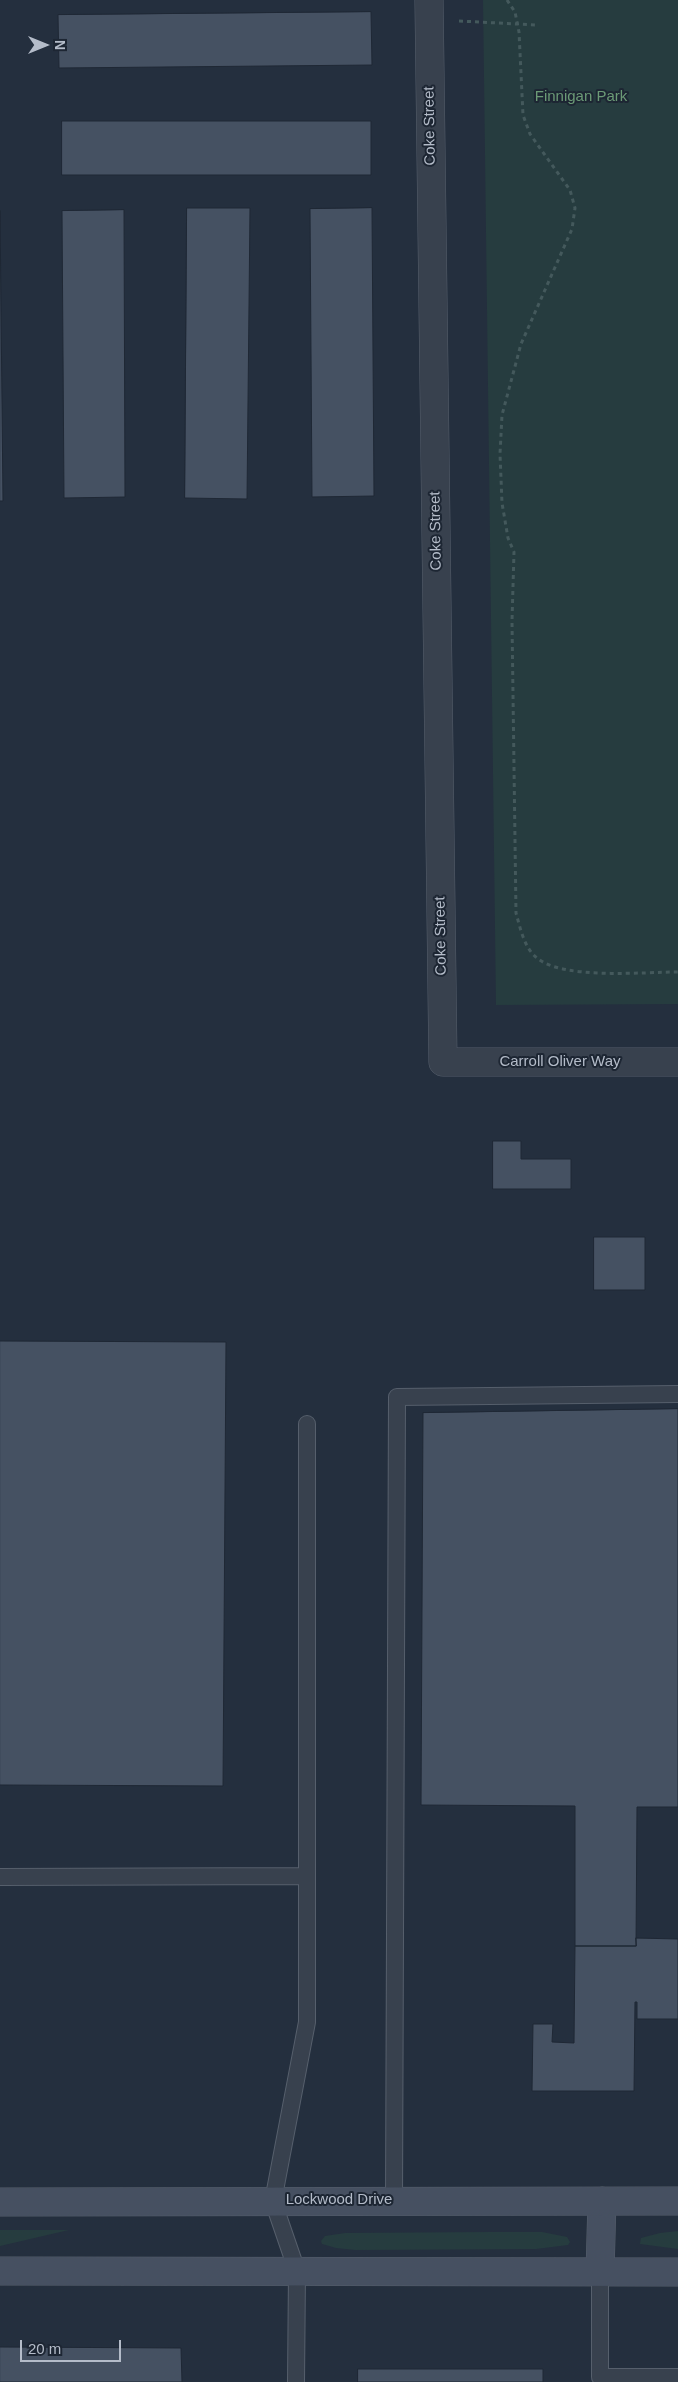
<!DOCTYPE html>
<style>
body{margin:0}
#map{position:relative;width:678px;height:2382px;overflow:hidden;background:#242f3e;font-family:Helvetica,sans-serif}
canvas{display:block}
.north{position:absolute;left:20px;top:20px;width:50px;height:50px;-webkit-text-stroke:4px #1d2633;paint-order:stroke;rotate:90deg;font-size:14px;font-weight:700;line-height:20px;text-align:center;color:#b4bcc9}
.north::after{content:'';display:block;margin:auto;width:18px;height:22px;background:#b4bcc9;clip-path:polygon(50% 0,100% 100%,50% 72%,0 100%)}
.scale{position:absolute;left:20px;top:2340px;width:101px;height:22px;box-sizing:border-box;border:2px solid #b4bcc9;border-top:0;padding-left:6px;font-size:15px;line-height:18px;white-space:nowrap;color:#b4bcc9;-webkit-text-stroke:4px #1d2633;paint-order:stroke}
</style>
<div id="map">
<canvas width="678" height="2382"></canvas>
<div class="north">N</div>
<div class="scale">20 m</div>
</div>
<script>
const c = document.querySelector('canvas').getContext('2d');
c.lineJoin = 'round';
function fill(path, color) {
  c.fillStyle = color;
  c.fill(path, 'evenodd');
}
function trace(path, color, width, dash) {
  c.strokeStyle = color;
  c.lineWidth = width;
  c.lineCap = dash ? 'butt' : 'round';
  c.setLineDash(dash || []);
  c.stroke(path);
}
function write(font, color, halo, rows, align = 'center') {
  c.font = font + ' Helvetica,sans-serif';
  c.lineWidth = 4;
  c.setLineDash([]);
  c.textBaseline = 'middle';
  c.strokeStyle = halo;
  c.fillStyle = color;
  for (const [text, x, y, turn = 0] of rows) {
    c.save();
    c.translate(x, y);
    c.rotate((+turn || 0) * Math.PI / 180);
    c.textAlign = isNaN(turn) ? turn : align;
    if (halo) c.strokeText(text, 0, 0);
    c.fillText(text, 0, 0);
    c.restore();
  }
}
fill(new Path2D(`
 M483 0H678V1004L496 1005Z
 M0 2230H69L0 2246Z
 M678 2231V2249L640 2244 641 2238 660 2233Z
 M489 2232H542L567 2237 570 2242 568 2245 536 2249 356 2250 336 2248 322 2244 321 2241 325 2236 345 2233Z`), '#263c3f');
const building = new Path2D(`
 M371 12 372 65 59 68 58 15Z
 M62 121H371V175H62Z
 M187 208H250L247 499 185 498Z
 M372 208 374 496 312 497 310 209Z
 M124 210 125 497 64 498 62 211Z
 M0 211 3 501H0Z
 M493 1141H521V1159H571V1189H493Z
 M594 1237H645V1290H594Z
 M0 1341 226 1342 223 1786 0 1785Z
 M678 1409V1807H637L636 1946H575V1806L421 1805 423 1413Z
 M636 1938 678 1939V2019H637V2002H635L634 2091H532L533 2024H553L552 2042 574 2043 575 1946H636Z
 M0 2347 181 2348 182 2382H0Z
 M358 2369H543V2382H358Z`);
fill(building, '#455162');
trace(building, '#1f2835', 1);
const service = new Path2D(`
 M0 1877 307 1876
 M394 2200 397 1397 678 1394
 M600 2272V2377H678
 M296 2382 297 2271 273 2201 307 2022V1424`);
const minor = new Path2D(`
 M429 0 443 1062H678`);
const secondary = new Path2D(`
 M0 2202 678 2201
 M0 2271 678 2272
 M600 2272 602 2201`);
trace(service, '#565f6c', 18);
trace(minor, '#565f6c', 29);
trace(secondary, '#565f6c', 29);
trace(new Path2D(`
 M507 0 515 12 519 32 523 115 530 134 570 190 575 208 572 229 521 344 502 415 500 454 502 503 508 538 514 552 512 621 516 913C520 927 524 948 537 958 563 980 644 972 678 972
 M459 21 536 25`), '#44595c', 3, [4, 4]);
trace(service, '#38414e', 16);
trace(minor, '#38414e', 28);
trace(secondary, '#465061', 28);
write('15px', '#6b9a76', '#1d2633', [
 ["Finnigan Park",581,97]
]);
write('15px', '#b4bcc9', '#1d2633', [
 ["Coke Street",430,126,-91],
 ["Coke Street",436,531,-91],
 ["Coke Street",441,936,-91],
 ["Carroll Oliver Way",560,1062],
 ["Lockwood Drive",339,2200]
]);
</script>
